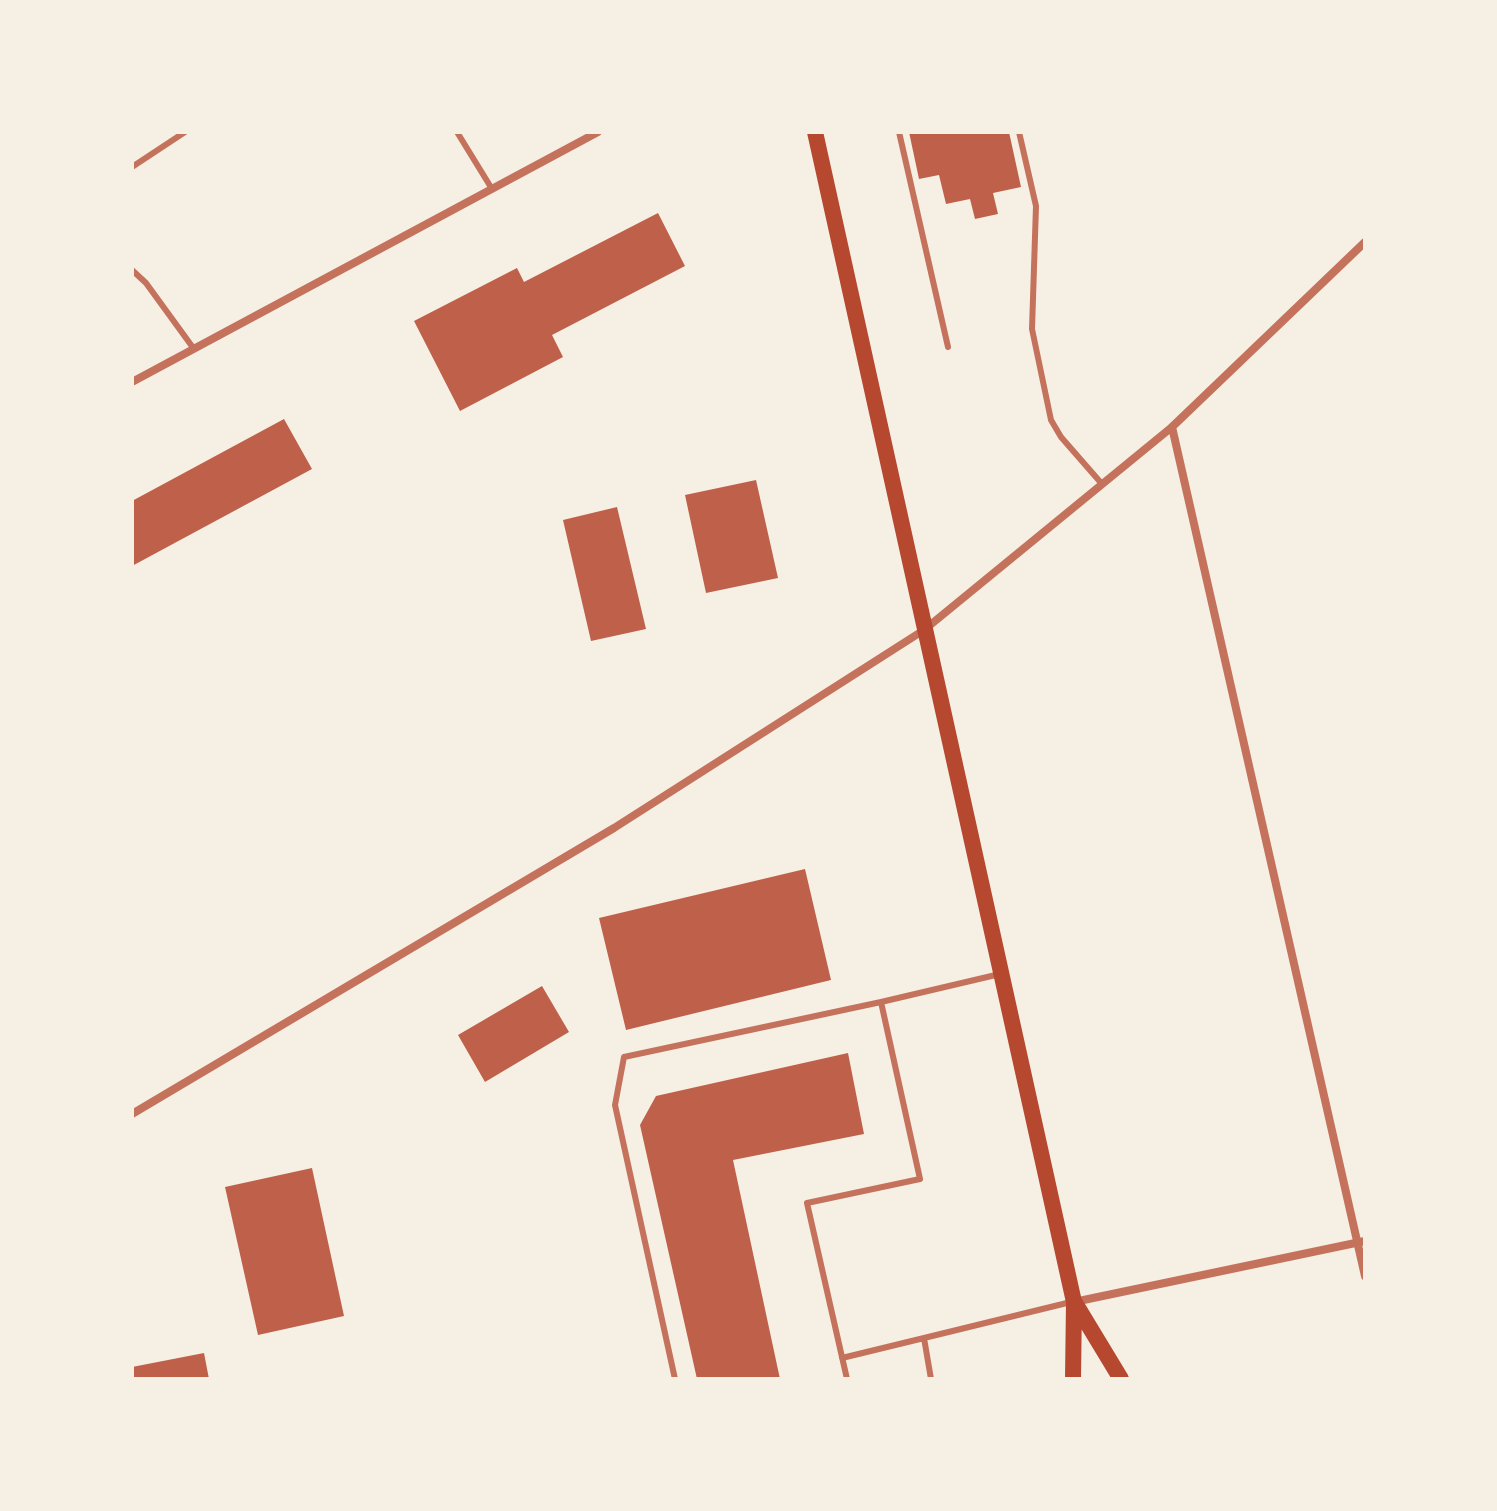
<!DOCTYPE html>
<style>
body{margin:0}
#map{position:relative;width:1497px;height:1511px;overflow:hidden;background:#f6efe4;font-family:"IBM Plex Sans",sans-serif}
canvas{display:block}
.frame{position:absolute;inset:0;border:134px solid #f6efe4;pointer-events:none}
</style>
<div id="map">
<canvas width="1497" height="1511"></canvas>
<div class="frame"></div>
</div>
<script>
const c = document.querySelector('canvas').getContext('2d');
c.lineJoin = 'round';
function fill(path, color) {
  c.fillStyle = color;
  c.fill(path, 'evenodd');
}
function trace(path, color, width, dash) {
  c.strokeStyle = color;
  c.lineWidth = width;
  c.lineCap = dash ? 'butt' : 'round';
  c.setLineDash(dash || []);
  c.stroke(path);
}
fill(new Path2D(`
 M909 132H1009L1021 187 993 193 998 214 975 219 970 199 946 204 939 175 919 179Z
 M658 213 685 266 552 335 563 357 460 411 414 321 517 268 524 282Z
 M284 419 312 469 132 566V501Z
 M756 480 778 578 706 593 685 495Z
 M617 507 646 629 591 641 563 520Z
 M805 869 831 980 626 1030 599 918Z
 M542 986 569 1032 485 1082 458 1035Z
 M848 1053 864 1134 733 1160 780 1379H697L640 1125 656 1096Z
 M312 1168 344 1316 258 1335 225 1187Z
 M204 1353 209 1379H132V1367Z`), '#bf614a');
trace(new Path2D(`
 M457 132 492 189
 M899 132 948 347
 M1019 132 1036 206 1032 329 1051 420 1061 437 1102 484
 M132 167 185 132
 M132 270 146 283 194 349
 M842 1358 924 1338
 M675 1379 615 1105 624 1057 881 1002 1000 974
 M847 1379 807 1203 920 1179 881 1002
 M931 1379 924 1338 1071 1302`), '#c5725c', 6);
trace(new Path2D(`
 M132 382 598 132
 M1172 427 1365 1276
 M132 1114 614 828 924 630 1172 427 1365 242
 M1074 1302 1365 1241`), '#c5725c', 8);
trace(new Path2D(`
 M815 132 1074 1302 1073 1379
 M1075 1303 1121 1379`), '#b5482f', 16);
</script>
